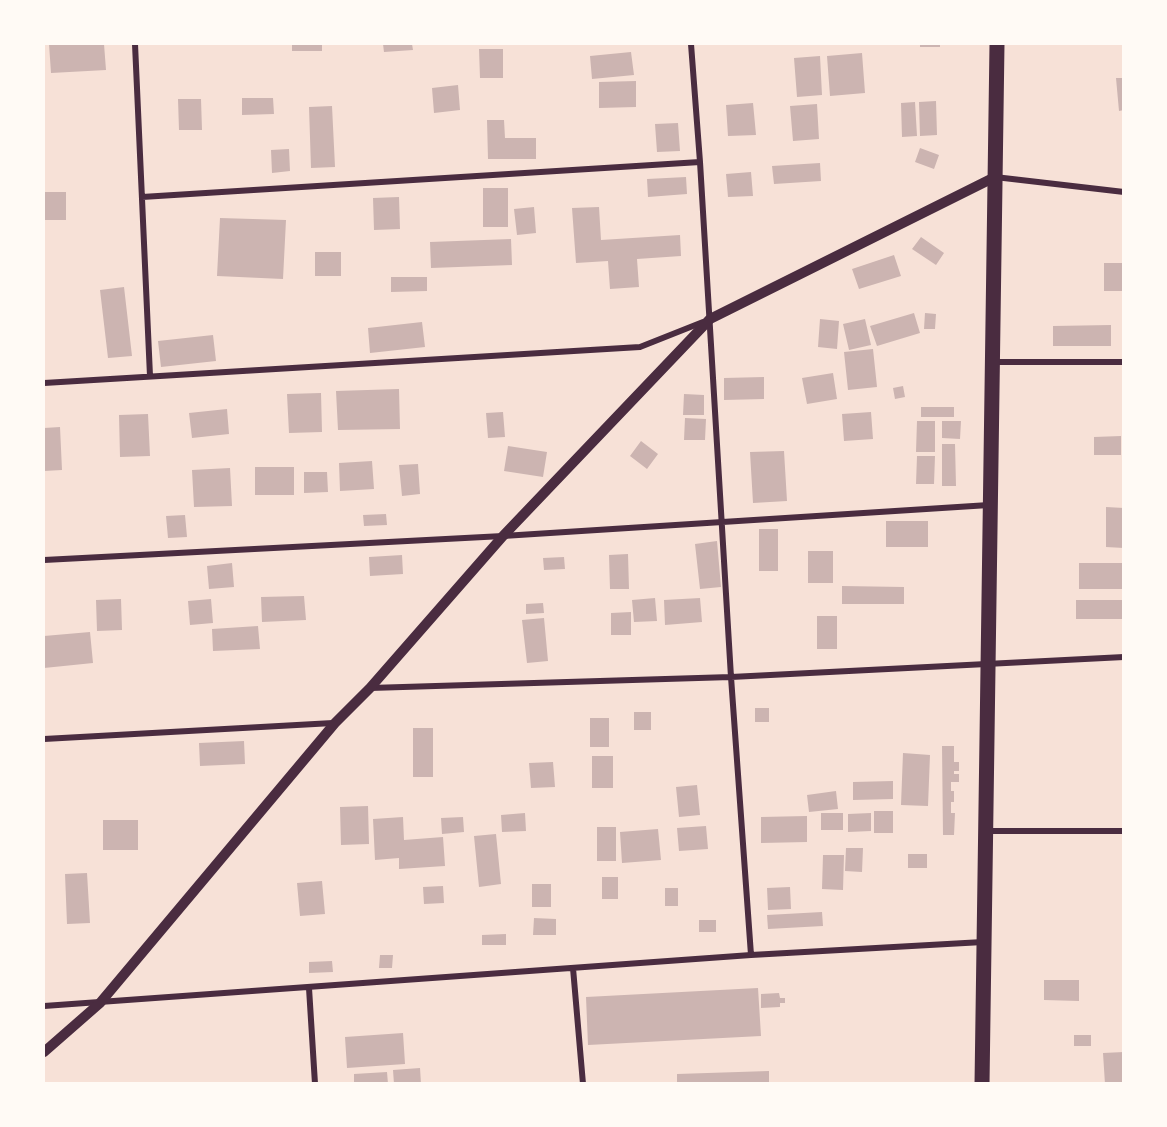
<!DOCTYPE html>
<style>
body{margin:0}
#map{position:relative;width:1167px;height:1127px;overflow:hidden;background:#f7e1d7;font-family:Overpass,sans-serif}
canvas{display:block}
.frame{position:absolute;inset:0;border:45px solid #fffaf5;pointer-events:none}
</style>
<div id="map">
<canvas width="1167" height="1127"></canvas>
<div class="frame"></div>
</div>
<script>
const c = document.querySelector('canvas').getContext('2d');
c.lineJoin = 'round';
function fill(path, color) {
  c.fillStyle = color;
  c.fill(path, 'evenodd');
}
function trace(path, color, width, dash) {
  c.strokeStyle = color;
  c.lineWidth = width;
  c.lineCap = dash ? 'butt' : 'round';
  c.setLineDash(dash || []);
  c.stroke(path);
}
fill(new Path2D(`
 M49 44H104L106 70 51 73Z
 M292 44H322V51H292Z
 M383 44H412L413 50 384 52Z
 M920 44H940V47H920Z
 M479 49H503V78H480Z
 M631 52 634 75 592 79 590 56Z
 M862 53 865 93 830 96 827 56Z
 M820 56 822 95 797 97 794 58Z
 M1116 78H1124V110L1119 111Z
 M636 81V107L599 108V82Z
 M458 85 460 110 434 113 432 88Z
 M242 98H273L274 114 242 115Z
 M178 99H201L202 130H179Z
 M936 101 937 135 920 136 919 102Z
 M915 102 917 136 902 137 901 103Z
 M753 103 756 135 728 136 726 105Z
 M817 104 819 139 793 141 790 106Z
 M332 106 335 167 311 168 309 107Z
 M487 120H504L505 138H536V159H488Z
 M678 123 680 151 657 152 655 124Z
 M920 148 939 155 934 169 915 162Z
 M289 149 290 171 272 173 271 150Z
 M820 163 821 181 774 184 772 166Z
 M751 172 753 196 728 197 726 174Z
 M686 177 687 194 648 197 647 179Z
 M483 188H508V227H483Z
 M44 192H66V220H44Z
 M399 197 400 229 374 230 373 198Z
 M534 207 536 233 517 235 514 209Z
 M599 207 601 240 680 235 681 256 637 259 639 287 610 289 608 261 576 263 572 208Z
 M220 218 286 220 283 279 217 276Z
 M921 237 944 253 936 265 912 249Z
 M511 239 512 265 431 268 430 242Z
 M315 252H341V276H315Z
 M894 255 901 276 859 289 852 269Z
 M1104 263H1124V291H1104Z
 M391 277H427V291L391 292Z
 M124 287 132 356 108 358 100 290Z
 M914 313 920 333 877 346 870 326Z
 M925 313 936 314 935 329H924Z
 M820 319 839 321 837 349 818 347Z
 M865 319 871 345 849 350 843 324Z
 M422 322 425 347 370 353 368 328Z
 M1111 325V346H1053V326Z
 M213 335 216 361 161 367 158 341Z
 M873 349 877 387 848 390 844 352Z
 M833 373 837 399 807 404 802 378Z
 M764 377V399L724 400V378Z
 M903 386 905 397 895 399 893 388Z
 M399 389 400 429 338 430 336 391Z
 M321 393 322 432 289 433 287 394Z
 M684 394 704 395V415H683Z
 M921 407H954V417H921Z
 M227 409 229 434 192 438 189 413Z
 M503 412 505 437 488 438 486 413Z
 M871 412 873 439 844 441 842 414Z
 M148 414 150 456 120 457 119 415Z
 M685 418 706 419 705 440H684Z
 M917 421H935V452H916Z
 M942 421H961L960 439 942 438Z
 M60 427 62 470 44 471V428Z
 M1121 436V455H1094V437Z
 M641 441 658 454 647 469 630 456Z
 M942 444H955L956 486H942Z
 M508 446 547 452 543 477 504 471Z
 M784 451 787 501 753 503 750 452Z
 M917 456H935L934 484H916Z
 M372 461 374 489 340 491 339 463Z
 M418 464 420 494 402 496 399 465Z
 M255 467H294V495H255Z
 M230 468 232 506 194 507 192 470Z
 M304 472H327L328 492 304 493Z
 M1106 507 1124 508V548L1106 547Z
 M386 514 387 525 364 526 363 515Z
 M185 515 187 537 168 538 166 516Z
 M886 521H928V547H886Z
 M759 529H778V571H759Z
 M717 541 721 587 700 589 695 544Z
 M808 551H833V583H808Z
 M628 554 629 589H610L609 555Z
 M402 555 403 574 370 576 369 557Z
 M564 557 565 569 544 570 543 558Z
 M232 563 234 587 209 589 207 566Z
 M1079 563H1124V589H1079Z
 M842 586 904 587V604H842Z
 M304 596 306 620 262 622 261 597Z
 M655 598 657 621 634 622 632 600Z
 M700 598 702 622 665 625 664 600Z
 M121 599 122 630 97 631 96 600Z
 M211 599 213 623 190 625 188 601Z
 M1076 600H1124V619H1076Z
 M543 603 544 613 526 614V604Z
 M631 612V635H611V613Z
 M817 616H837V649H817Z
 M544 618 548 661 527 663 522 620Z
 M258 626 260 649 213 651 212 629Z
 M90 632 93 663 44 668V636Z
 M755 708H769V722H755Z
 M634 712H651V730H634Z
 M590 718H609V747H590Z
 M413 728H433V777H413Z
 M244 741 245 764 200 766 199 743Z
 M942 746H954V762H959V771H954V774H959V782H951V791H954V802H951V813H955L954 835H943Z
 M903 753 930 755 928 806 901 805Z
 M592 756H613V788H592Z
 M553 762 555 787 531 788 529 763Z
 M893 781V799L853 800V782Z
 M697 785 700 815 679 817 676 787Z
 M836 791 838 809 809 812 807 795Z
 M368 806 369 844 341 845 340 807Z
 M874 811H893V833H874Z
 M525 813 526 831 502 832 501 815Z
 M821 813H843V830H821Z
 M871 813V831L848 832V814Z
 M807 816V842L761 843V817Z
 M403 817 404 840 443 837 445 866 399 869V858L375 860 373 819Z
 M463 817 464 832 442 834 441 818Z
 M103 820H138V850H103Z
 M706 826 708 849 679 851 677 828Z
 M597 827H616V861H597Z
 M658 829 661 860 622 863 620 832Z
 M496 834 501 884 479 887 474 836Z
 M846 848H863L862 872 845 871Z
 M908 854H927V868H908Z
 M823 855H844L843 890 822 889Z
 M87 873 90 923 67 924 65 874Z
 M602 877H618V899H602Z
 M322 881 325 914 300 916 297 883Z
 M532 884H551V907H532Z
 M443 886 444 903 424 904 423 887Z
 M790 887 791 909 768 910 767 888Z
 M665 888H678V906H665Z
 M822 912 823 926 768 929 767 915Z
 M534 918 556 919V935H533Z
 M699 920H716V932H699Z
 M506 934V945H482V935Z
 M380 955H393L392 968H379Z
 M332 961 333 972 309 973V962Z
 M1044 980H1079V1001L1044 1000Z
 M758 988 761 1036 588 1045 586 997Z
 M779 993 780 998H785V1003H780V1007L761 1008V994Z
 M403 1033 405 1064 347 1068 345 1037Z
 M1074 1035H1091V1046H1074Z
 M1124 1052V1084H1105L1103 1053Z
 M420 1068 421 1084H394L393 1070Z
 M769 1071V1084H677V1074Z
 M387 1072 388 1084H354V1074Z`), '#ccb4b1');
trace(new Path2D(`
 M135 44 150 376
 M691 44 700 162 731 677 751 955
 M995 177 1124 192
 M142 197 700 162
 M992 362H1124
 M44 383 640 347 703 322
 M44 560 503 536 989 505
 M370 688 731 677 1124 657
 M44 739 333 723
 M986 831H1124
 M573 968 583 1084
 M309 988 315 1084
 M44 1006 751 955 983 942`), '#4a2c40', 6);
trace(new Path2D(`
 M44 1052 100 1003 335 723 370 688 503 536 710 319 995 177`), '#4a2c40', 10);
trace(new Path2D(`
 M982 1084 997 44`), '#4a2c40', 15);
</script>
